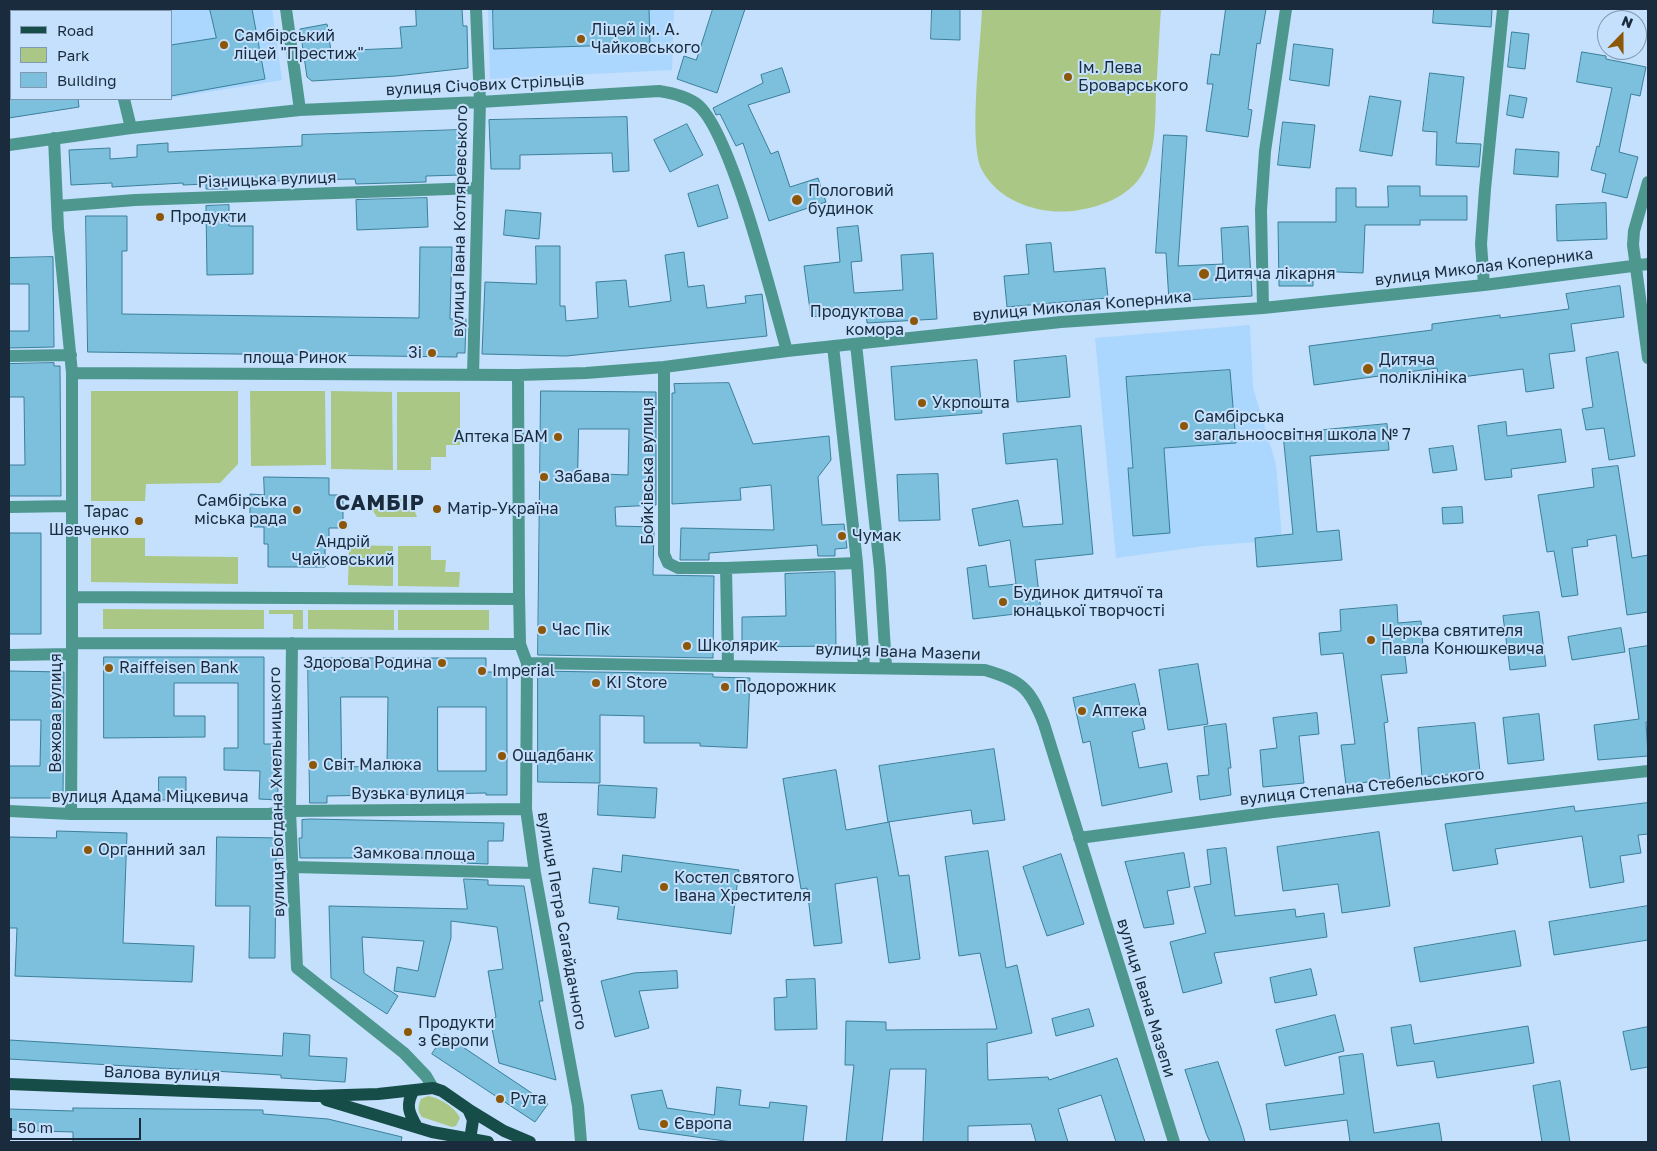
<!DOCTYPE html>
<meta charset="utf-8">
<style>
body{margin:0}
#map{position:relative;width:1657px;height:1151px;overflow:hidden;background:#c4e0fc;font-family:"Golos Text",sans-serif}
canvas{display:block}
.frame{position:absolute;inset:0;border:10px solid #192b3d;pointer-events:none}
.legend{position:absolute;left:10px;top:10px;width:162px;height:90px;box-sizing:border-box;background:#c4e0fc;border:1px solid #8098b0;margin:0;padding:6px 9px;list-style:none;font-size:15px;color:#192b3d}
.legend li{display:flex;align-items:center;gap:10px;height:25px}
.legend b{width:25px;border:1px solid #8098b0}
.north{position:absolute;left:1597px;top:10px;width:50px;height:50px;box-sizing:border-box;background:#c4e0fc;border:1px solid #8098b0;border-radius:50%;rotate:22deg;font-size:14px;font-weight:700;line-height:20px;text-align:center;color:#192b3d}
.north::after{content:'';display:block;margin:auto;width:18px;height:22px;background:#8d570a;clip-path:polygon(50% 0,100% 100%,50% 72%,0 100%)}
.scale{position:absolute;left:10px;top:1118px;width:131px;height:22px;box-sizing:border-box;border:2px solid #192b3d;border-top:0;padding-left:6px;font-size:15px;line-height:18px;white-space:nowrap;color:#192b3d;-webkit-text-stroke:4px #c4e0fc;paint-order:stroke}
</style>
<div id="map">
<canvas width="1657" height="1151"></canvas>
<div class="frame"></div>
<ul class="legend">
<li><b style="height:6px;background:#174d49"></b>Road</li>
<li><b style="height:14px;background:#abc785"></b>Park</li>
<li><b style="height:14px;background:#7cc0dd"></b>Building</li>
</ul>
<div class="north">N</div>
<div class="scale">50 m</div>
</div>
<script>
const c = document.querySelector('canvas').getContext('2d');
c.lineJoin = 'round';
function fill(path, color) {
  c.fillStyle = color;
  c.fill(path, 'evenodd');
}
function trace(path, color, width, dash) {
  c.strokeStyle = color;
  c.lineWidth = width;
  c.lineCap = dash ? 'butt' : 'round';
  c.setLineDash(dash || []);
  c.stroke(path);
}
function write(font, color, halo, rows, align = 'center') {
  c.font = font + ' "Golos Text",sans-serif';
  c.lineWidth = 4;
  c.setLineDash([]);
  c.textBaseline = 'middle';
  c.strokeStyle = halo;
  c.fillStyle = color;
  for (const [text, x, y, turn = 0] of rows) {
    c.save();
    c.translate(x, y);
    c.rotate((+turn || 0) * Math.PI / 180);
    c.textAlign = isNaN(turn) ? turn : align;
    if (halo) c.strokeText(text, 0, 0);
    c.fillText(text, 0, 0);
    c.restore();
  }
}
fill(new Path2D(`
 M122 9H272L282 80 171 98V11H122Z
 M488 9H674L672 70 490 79Z
 M1250 325 1253 388 1276 464 1282 540 1204 546 1116 558 1095 338Z`), '#abd6fe');
fill(new Path2D(`
 M982 9H1161C1159 36 1158 64 1156 92 1155 119 1157 148 1143 173 1128 198 1100 207 1073 211 1054 213 1034 210 1017 202 1002 195 990 185 982 170 968 144 981 43 982 9Z
 M91 391H238V464L220 483 146 484 145 501H91Z
 M250 391H325L326 465 251 466Z
 M331 391 392 392 393 470 331 469Z
 M397 392H460V445H446V457H431V470H397Z
 M377 498 417 499 414 509 417 517H377L371 508Z
 M91 538H145V556L238 557V584L91 582Z
 M349 545 393 546V586L348 585Z
 M398 546H431V560H446L445 572H460L459 587 398 586Z
 M103 609 264 610V629H103Z
 M269 610H303V629H293V614H269Z
 M308 610H394V630L308 629Z
 M398 610H489V630H398Z
 M428 1096C440 1098 455 1107 460 1118L456 1126 452 1127 422 1117C417 1111 418 1106 421 1099Z`), '#abc785');
const building = new Path2D(`
 M210 9H252L265 79 171 96V45L216 38Z
 M416 9H462L463 26H467L468 68 396 76 312 81 307 77 300 29 327 24 331 51 402 48 400 27 416 26Z
 M493 9H649L650 44 494 49Z
 M713 9H745L717 93 677 79 684 56 696 60Z
 M932 9H960V40L931 39Z
 M1226 9H1266L1260 44 1257 43 1248 109 1252 110 1248 137 1206 131 1213 84H1207L1211 54 1219 55Z
 M1434 9H1492L1491 27 1433 23Z
 M1512 32 1529 34 1525 69 1508 67Z
 M1294 44 1333 49 1329 86 1290 80Z
 M1582 52 1606 56V59L1646 67 1640 96 1631 94 1619 152 1638 157 1627 198 1602 192 1606 174 1591 170 1597 146 1599 147 1612 88 1577 82Z
 M782 68 790 92 748 105 771 154 778 151 790 187 818 178 826 202 769 221 743 143 736 146 720 114 716 115 713 108 763 83 761 75Z
 M1430 73 1464 77 1456 143 1481 144 1479 167 1436 165 1437 132 1423 131Z
 M1510 95 1527 98 1523 118 1507 115Z
 M1370 96 1401 101 1392 156 1360 151Z
 M9 99H78L79 107 9 118Z
 M627 117 629 171 613 172 612 153 520 155V169H491L489 120Z
 M1283 122 1315 125 1310 168 1278 165Z
 M687 124 703 155 670 172 654 140Z
 M460 130 461 175 426 176V182L356 184 355 179 301 180 228 183V189H206V184L183 185V183L112 187V183L71 185 69 150 110 148V159L137 157V145L168 143V152L302 146V135Z
 M1164 135 1187 136 1178 266 1223 264 1221 228 1248 226 1252 296 1169 301 1166 253H1156Z
 M1516 149 1559 152 1558 177 1514 174Z
 M718 185 728 218 698 227 688 194Z
 M1388 186H1420V196H1467V220H1420V225H1365L1363 273 1313 271V286H1279L1278 222H1336V188H1356V207H1388Z
 M427 198 428 227 357 230 356 200Z
 M1606 203 1607 239 1557 241 1556 205Z
 M229 205V226H253V274L207 275 206 206Z
 M506 210 541 213 539 239 504 235Z
 M86 216H127V251H122V314L419 318 420 247H452L450 319H466L465 353H457V357L88 352Z
 M858 226 862 261 851 262 854 293 903 290 901 255 933 253 937 319 867 323 866 311 811 317 804 266 840 262 837 228Z
 M1051 243 1054 272 1105 268 1108 298 1007 307 1004 276 1029 274 1026 245Z
 M536 246H560V306H565L566 321 598 318 596 282 626 280 629 307 671 301 665 255 684 252 688 287 704 285 707 308 746 303 745 296 762 294 767 336 566 356 482 354 485 282 536 284Z
 M53 257 54 347 9 348V331H29V284H9V258Z
 M1620 286 1624 317 1571 324 1575 351 1549 354 1554 388 1526 392 1523 369 1439 380 1437 368 1314 385 1309 346 1432 330V324L1500 315V318L1569 309 1566 294Z
 M1618 352 1635 456 1609 460 1604 428 1586 430 1582 409 1593 407 1586 358Z
 M1066 356 1070 397 1017 402 1014 361Z
 M977 360 982 413 895 420 891 367Z
 M54 363V366H60L61 496H9V465H25L24 397H9V364Z
 M1230 370 1236 443 1164 448 1170 533 1133 536 1128 468H1133L1126 377Z
 M729 383 753 444 829 436 831 460 818 477 822 525 844 524 847 548 835 549V556H818L817 545 709 553V560H680L681 528 774 530 771 485 740 488 741 500 672 504V393H675L674 384Z
 M541 391 656 392V505L615 507 616 526 654 527 653 575 714 576 713 658 538 655ZM579 429H629L628 475 578 473Z
 M1506 422 1507 436 1561 429 1566 462 1511 469 1512 477 1485 480 1478 426Z
 M1387 424 1389 450 1310 456 1317 532 1339 530 1342 560 1257 567 1255 538 1293 534 1283 434Z
 M1081 426 1093 554 1035 560 1041 611 973 619 967 568 986 565 989 587 1016 584 1010 540 979 546 972 509 1018 500 1023 527 1063 524 1057 459 1006 464 1003 434Z
 M1453 446 1457 470 1433 473 1429 449Z
 M1618 466 1632 558 1648 555V612L1627 615 1616 535 1587 540 1588 546 1572 548 1578 595 1562 597 1554 551 1547 552 1538 495 1594 487 1592 469Z
 M938 474 940 520 899 521 897 475Z
 M264 477 329 478V495H343V528H329V545H325V567H268V544H264V527H250V494L264 495Z
 M1462 507 1463 523 1443 524 1442 508Z
 M9 533H41V634H9Z
 M835 572 836 646 742 647V617L786 616 785 574Z
 M1397 605 1398 623 1421 621 1423 647 1404 648 1407 673 1381 675 1388 722 1384 723 1390 779 1346 785 1341 745 1355 744 1343 653 1321 655 1319 633 1341 631 1340 610Z
 M1539 612 1546 666 1510 670 1503 616Z
 M1621 628 1625 652 1572 660 1568 637Z
 M1648 646V722H1646L1648 756 1598 760 1594 725 1639 719 1629 649Z
 M104 657H264V744H277L278 800 259 799 260 771 224 770V748H238V683H174V716H205V737L104 738Z
 M308 658H486V672H507V795H486V793L327 796V803H310ZM341 697H388L387 766 342 767ZM438 707H486V771H438Z
 M1198 664 1208 724 1168 730 1159 670Z
 M9 671 64 672 63 798H9V766H40L41 720H9Z
 M538 671 713 674V677L750 678 747 748 700 746V743H644V716L600 715V783L538 782Z
 M1135 684 1145 729 1132 732 1139 768 1167 763 1172 792 1102 806 1090 741 1083 743 1073 698Z
 M1317 713 1319 734 1299 736 1304 783 1263 787 1260 750 1277 748 1273 718Z
 M1539 714 1544 760 1508 764 1503 718Z
 M1475 723 1480 772 1422 777 1418 728Z
 M1226 724 1231 768H1228L1231 795 1200 800 1197 776 1209 775 1204 727Z
 M994 749 1005 820 973 824 971 810 888 822 879 766Z
 M836 770 846 830 889 822 899 876 909 875 920 959 889 963 877 877 835 884 842 943 814 946 807 888 801 889 783 779Z
 M159 777H186V800H159Z
 M599 785 657 788 655 818 598 815Z
 M1648 803V834L1638 835 1641 853 1620 856 1624 882 1590 888 1582 836 1495 849 1498 864 1453 871 1445 824 1574 806 1575 811Z
 M310 819 504 823 503 841H488V864L462 863 460 858H300L299 838H302V820Z
 M57 831 127 833 123 943 194 946 192 982 15 976 17 928H9V837L56 838Z
 M1379 832 1390 906 1342 913 1338 884 1283 891 1277 847Z
 M217 837 283 838 284 858H276L275 958H249L250 906H216Z
 M1226 848 1235 916 1295 909 1296 917 1324 913 1327 937 1214 953 1222 983 1183 993 1170 942 1206 933 1194 887 1211 884 1207 850Z
 M988 851 1006 968 1017 965 1032 1033 987 1043 988 1080 1048 1077 1049 1080 1117 1058 1145 1142H1116L1101 1095 1058 1109 1068 1142H1036L1031 1124 968 1126V1142H923L926 1069H890L882 1142H846L854 1065H845L846 1021 886 1022V1030L997 1029 980 953 959 956 945 857Z
 M1184 853 1190 887 1167 891 1174 924 1144 928 1125 862Z
 M1061 854 1084 924 1047 936 1023 867Z
 M623 855 739 870 731 934 617 919 619 907 589 903 593 868 621 872Z
 M464 879 488 880V885L524 886 543 1001H539L556 1080 499 1063 490 1019 496 1017 488 971 503 969 497 927 451 921V938L435 997 394 991 397 967 418 971 424 941 362 937 364 973 398 996 387 1014 331 978 329 906 467 909Z
 M1648 906V940L1554 955 1549 922Z
 M1515 931 1521 966 1420 982 1414 948Z
 M1311 969 1317 995 1275 1003 1270 978Z
 M677 971 678 988 639 991 649 1028 615 1037 601 981 634 973Z
 M815 979 817 1029 775 1030 774 998 787 997 786 980Z
 M1089 1009 1094 1026 1056 1036 1052 1019Z
 M1335 1015 1344 1051 1285 1066 1276 1030Z
 M1411 1025 1414 1044 1528 1026 1534 1063 1437 1078 1434 1061 1397 1066 1391 1028Z
 M1648 1027V1067L1631 1070 1623 1032Z
 M284 1033 310 1035 309 1056 347 1058 345 1082 281 1078V1075L9 1059V1040L282 1056Z
 M445 1035 548 1104 535 1122 432 1054Z
 M1363 1054 1374 1133 1439 1123 1442 1142H1350L1347 1120 1270 1130 1266 1104 1344 1094 1339 1057Z
 M1218 1062 1241 1128 1245 1142H1210L1206 1133 1185 1070Z
 M1560 1081 1570 1142H1542L1533 1086Z
 M717 1087 741 1090 739 1105 769 1108 770 1102 807 1106 803 1142H732L639 1129 631 1095 662 1090 667 1108 714 1115Z
 M73 1108 263 1110V1114L328 1119 402 1137 401 1142H73V1132L9 1130V1109L73 1111Z`);
fill(building, '#7cc0dd');
trace(building, '#3a7f9a', 1);
trace(new Path2D(`
 M103 9 104 11
 M286 9 300 110
 M124 99 131 128
 M54 138 58 228 72 373
 M9 145 131 128 300 110 480 102 659 91C672 93 687 96 698 105 732 134 773 302 787 351
 M1648 182 1634 231 1633 245 1648 358
 M58 206 135 200 478 188
 M1484 285 1481 244 1485 189 1503 9
 M1263 308 1261 210 1265 151 1286 9
 M856 344 880 569 886 667
 M833 346 857 563 864 667
 M9 356 71 355
 M664 367V554L668 563 678 568H726L857 563
 M473 375 480 102 476 9
 M518 375 586 373 664 367 787 351 1061 322 1263 308 1484 285 1648 264
 M9 507 72 506
 M726 568 728 665
 M72 597 519 599
 M292 643 290 811 297 968 404 1053 426 1076 433 1088
 M520 644 72 643V373L518 375 519 594 520 644 527 663 526 809 535 873 578 1106 581 1142
 M9 655 72 654
 M527 663 985 670C1022 681 1030 688 1044 724L1174 1142
 M9 811 71 814H269L290 811 526 809
 M71 814 72 643
 M1079 838 1273 812 1648 771
 M293 867 535 873`), '#4d978f', 12);
trace(new Path2D(`
 M9 1084 314 1096 378 1094 433 1088 442 1091 468 1109 473 1120 470 1140
 M414 1090C405 1105 409 1113 417 1127
 M326 1100 432 1132 488 1142
 M468 1109 504 1131 530 1142`), '#174d49', 12);
for (const [x, y, r, color] of [
 [581,39,5,"#8d570a"],
 [224,45,5,"#8d570a"],
 [1068,77,5,"#8d570a"],
 [797,200,6,"#8d570a"],
 [160,217,5,"#8d570a"],
 [1204,274,6,"#8d570a"],
 [914,321,5,"#8d570a"],
 [432,353,5,"#8d570a"],
 [1368,369,6,"#8d570a"],
 [922,403,5,"#8d570a"],
 [1184,426,5,"#8d570a"],
 [558,437,5,"#8d570a"],
 [544,477,5,"#8d570a"],
 [437,509,5,"#8d570a"],
 [297,510,5,"#8d570a"],
 [139,521,5,"#8d570a"],
 [343,525,5,"#8d570a"],
 [842,536,5,"#8d570a"],
 [1003,602,5,"#8d570a"],
 [542,630,5,"#8d570a"],
 [1371,640,5,"#8d570a"],
 [687,646,5,"#8d570a"],
 [442,663,5,"#8d570a"],
 [109,668,5,"#8d570a"],
 [482,671,5,"#8d570a"],
 [596,683,5,"#8d570a"],
 [725,687,5,"#8d570a"],
 [1082,711,5,"#8d570a"],
 [502,756,5,"#8d570a"],
 [313,765,5,"#8d570a"],
 [88,850,5,"#8d570a"],
 [664,887,5,"#8d570a"],
 [408,1032,5,"#8d570a"],
 [500,1099,5,"#8d570a"],
 [664,1124,5,"#8d570a"]
]) {
  const dot = new Path2D();
  dot.arc(x, y, r, 0, 2 * Math.PI);
  c.fillStyle = color;
  c.fill(dot);
  trace(dot, '#c4e0fc', 2);
}
write('16px', '#192b3d', '#c4e0fc', [
 ["Ліцей ім. А.",591,30],
 ["Чайковського",591,48],
 ["Самбірський",234,36],
 ["ліцей \"Престиж\"",234,54],
 ["Ім. Лева",1078,68],
 ["Броварського",1078,86],
 ["Пологовий",808,191],
 ["будинок",808,209],
 ["Продукти",170,217],
 ["Дитяча лікарня",1215,274],
 ["Продуктова",904,312,"right"],
 ["комора",904,330,"right"],
 ["3і",422,353,"right"],
 ["Дитяча",1379,360],
 ["поліклініка",1379,378],
 ["Укрпошта",932,403],
 ["Самбірська",1194,417],
 ["загальноосвітня школа № 7",1194,435],
 ["Аптека БАМ",548,437,"right"],
 ["Забава",554,477],
 ["Самбірська",287,501,"right"],
 ["міська рада",287,519,"right"],
 ["Матір-Україна",447,509],
 ["Тарас",129,512,"right"],
 ["Шевченко",129,530,"right"],
 ["Чумак",852,536],
 ["Андрій",343,542,"center"],
 ["Чайковський",343,560,"center"],
 ["Будинок дитячої та",1013,593],
 ["юнацької творчості",1013,611],
 ["Час Пік",552,630],
 ["Церква святителя",1381,631],
 ["Павла Конюшкевича",1381,649],
 ["Школярик",697,646],
 ["Здорова Родина",432,663,"right"],
 ["Raiffeisen Bank",119,668],
 ["Imperial",492,671],
 ["KI Store",606,683],
 ["Подорожник",735,687],
 ["Аптека",1092,711],
 ["Ощадбанк",512,756],
 ["Світ Малюка",323,765],
 ["Органний зал",98,850],
 ["Костел святого",674,878],
 ["Івана Хрестителя",674,896],
 ["Продукти",418,1023],
 ["з Європи",418,1041],
 ["Рута",510,1099],
 ["Європа",674,1124]
], 'left');
write('16px', '#192b3d', '#c4e0fc', [
 ["вулиця Січових Стрільців",485,85,-3],
 ["Різницька вулиця",267,180,-2],
 ["вулиця Івана Котляревського",460,221,-89],
 ["вулиця Миколая Коперника",1484,267,-7],
 ["вулиця Миколая Коперника",1082,306,-5],
 ["площа Ринок",295,358],
 ["Бойківська вулиця",648,471,-90],
 ["вулиця Івана Мазепи",898,652,2],
 ["Вежова вулиця",56,713,-90],
 ["вулиця Степана Стебельського",1362,787,-6],
 ["вулиця Богдана Хмельницького",277,792,-91],
 ["Вузька вулиця",408,794],
 ["вулиця Адама Міцкевича",150,797],
 ["Замкова площа",414,854,1],
 ["вулиця Петра Сагайдачного",562,921,80],
 ["вулиця Івана Мазепи",1146,998,73],
 ["Валова вулиця",162,1074,2]
]);
c.letterSpacing = '1px';
write('bold 21px', '#192b3d', '#c4e0fc', [
 ["САМБІР",380,503]
]);
c.letterSpacing = '0px';
</script>
